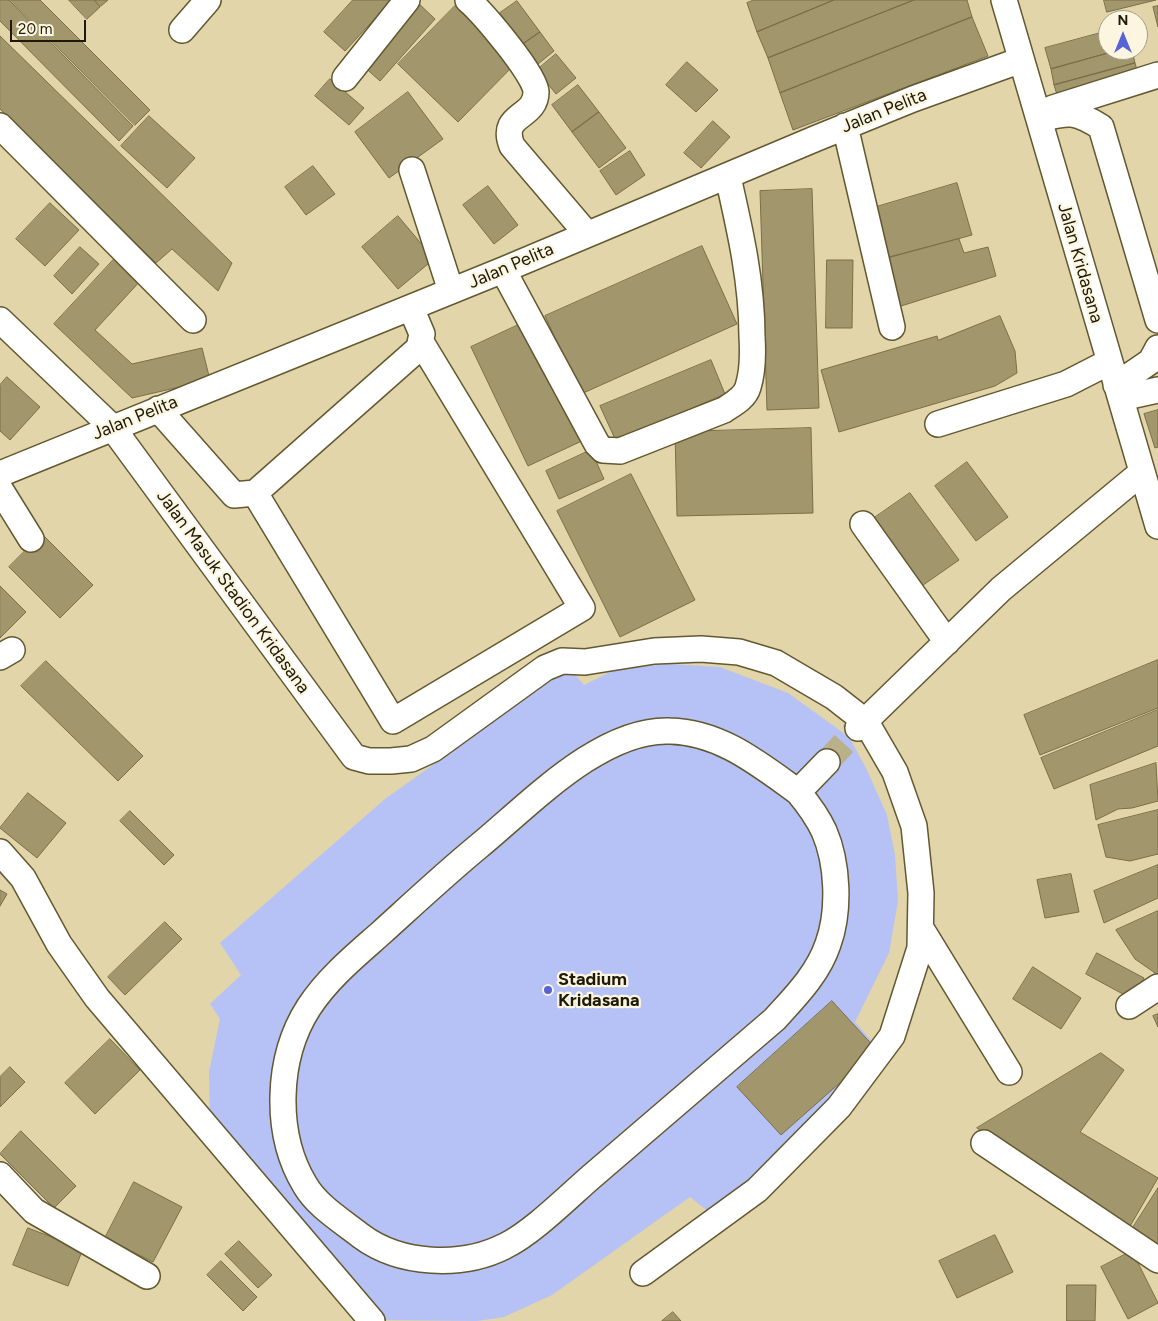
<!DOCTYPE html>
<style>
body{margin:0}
#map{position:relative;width:1158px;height:1321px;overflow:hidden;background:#e1d5a9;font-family:Figtree,sans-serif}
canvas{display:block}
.north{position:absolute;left:1098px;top:10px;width:50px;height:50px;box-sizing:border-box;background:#fcf6e0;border:1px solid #a39e8a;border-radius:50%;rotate:0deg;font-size:14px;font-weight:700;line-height:20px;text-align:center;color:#1e1a09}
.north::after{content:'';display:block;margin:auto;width:18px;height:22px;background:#5762d9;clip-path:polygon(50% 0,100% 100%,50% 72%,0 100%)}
.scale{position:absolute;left:10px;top:20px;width:76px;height:22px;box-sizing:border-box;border:2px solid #1e1a09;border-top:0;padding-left:6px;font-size:15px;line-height:18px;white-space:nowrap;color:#1e1a09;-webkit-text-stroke:4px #fcf6e0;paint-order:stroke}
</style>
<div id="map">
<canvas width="1158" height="1321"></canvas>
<div class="north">N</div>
<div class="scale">20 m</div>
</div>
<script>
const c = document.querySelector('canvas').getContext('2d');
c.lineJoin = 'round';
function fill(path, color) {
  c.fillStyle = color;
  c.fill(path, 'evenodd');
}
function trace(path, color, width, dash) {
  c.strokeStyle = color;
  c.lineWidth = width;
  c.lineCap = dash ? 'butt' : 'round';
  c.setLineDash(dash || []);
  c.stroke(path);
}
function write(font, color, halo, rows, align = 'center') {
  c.font = font + ' Figtree,sans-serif';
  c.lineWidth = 4.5;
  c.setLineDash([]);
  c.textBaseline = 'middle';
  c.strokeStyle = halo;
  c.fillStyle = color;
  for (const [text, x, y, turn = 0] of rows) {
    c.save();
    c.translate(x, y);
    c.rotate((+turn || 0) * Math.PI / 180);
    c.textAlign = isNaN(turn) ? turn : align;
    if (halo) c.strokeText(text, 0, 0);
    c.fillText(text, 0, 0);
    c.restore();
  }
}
fill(new Path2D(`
 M670 664 720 667 788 693 849 737 866 768 887 815 895 855 898 901 889 953 855 1022 880 1051 715 1217 690 1197 552 1295 504 1317 477 1321 380 1320 210 1118 209 1072 220 1019 210 1004 241 975 220 943 385 799 569 668 584 685 616 669Z`), '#b6c1f5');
const building = new Path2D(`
 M0 0H9L133 126 119 141 0 21Z
 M11 0H40L150 110 135 125Z
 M69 0H94L100 7 87 19Z
 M95 0H108L101 6Z
 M353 0H392L345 51 324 32Z
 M754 0H834L757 32 747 3Z
 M834 0H914L768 58 757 32Z
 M914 0H967L972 17 780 93 768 58Z
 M1104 0H1156L1107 12Z
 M416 1 435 19 380 81 360 63Z
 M517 1 540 32 523 44 500 13Z
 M455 6 515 64 458 122 398 64Z
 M1158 6V27L1153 7Z
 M972 17 988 56 793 130 780 93Z
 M1108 31V50H1119L1051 69 1045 48Z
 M540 32 554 51 538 64 523 44Z
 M0 36 232 263 218 291 172 249 156 263 0 109Z
 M1119 50H1132L1135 63 1054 85 1051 69Z
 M556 54 576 78 556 94 537 70Z
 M687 62 718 90 696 112 666 85Z
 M1135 63 1139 77 1060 104 1054 85Z
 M330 79 364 108 349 125 315 96Z
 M578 85 599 112 572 132 552 105Z
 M408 92 443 139 389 178 355 132Z
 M599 112 626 148 599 168 572 132Z
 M149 116 195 158 167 188 121 146Z
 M713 121 730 137 701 168 684 153Z
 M630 151 645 175 616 195 600 171Z
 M313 166 335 194 306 215 285 187Z
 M957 183 972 235 887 258 873 208Z
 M488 186 518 225 494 244 463 205Z
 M812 189 819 408 767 410 760 191Z
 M50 203 79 230 45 266 16 239Z
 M398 216 434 259 398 289 362 247Z
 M959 239 964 253 988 247 996 276 898 307 887 258Z
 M702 246 737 324 581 394 545 316Z
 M80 247 99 264 72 294 54 276Z
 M118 255 143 278 95 330 132 364 202 348 210 380 132 398 54 324Z
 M827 260H853L852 328H826Z
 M1000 316 1015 351 1017 373 995 386 839 432 821 370 937 336 938 340Z
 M527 321 584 440 528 466 471 347Z
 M711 360 725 394 616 441 600 406Z
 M7 377 40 407 10 440 0 431V385Z
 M1158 410V447L1155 448 1144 414Z
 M811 428 813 513 677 516 675 432Z
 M591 450 604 479 559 499 546 471Z
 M967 462 1008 517 976 541 935 486Z
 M631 474 695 600 620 637 557 511Z
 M910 493 959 560 916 590 867 523Z
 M42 534 93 585 60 618 9 567Z
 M0 586 26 612 0 638Z
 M1158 660V708L1040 755 1024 715Z
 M46 661 143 756 118 781 21 686Z
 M1158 710V746L1054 789 1041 758Z
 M1156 763 1158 801 1132 808 1118 809 1096 820 1090 785Z
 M28 793 66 823 37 858 0 828Z
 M1158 810V854L1130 861 1106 857 1098 825Z
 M130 811 174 855 164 865 120 821Z
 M1158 865V898L1104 923 1094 891Z
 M1071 874 1079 912 1045 918 1037 880Z
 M0 890 7 894 0 906Z
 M1158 911V975L1135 959 1116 930Z
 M165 922 182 939 125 995 108 977Z
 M1097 953 1144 978 1132 999 1086 974Z
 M1033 967 1081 998 1061 1029 1013 999Z
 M832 1001 877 1050 781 1135 737 1087Z
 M1158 1014V1027L1153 1016Z
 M110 1039 140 1070 95 1114 65 1083Z
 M1101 1053 1124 1070 1080 1132 1158 1178 1129 1228 977 1128Z
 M10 1067 25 1082 0 1107V1077Z
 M21 1131 76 1186 54 1208 0 1154Z
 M134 1182 182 1207 153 1262 105 1238Z
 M1158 1188V1245L1132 1229Z
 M28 1228 83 1249 68 1286 13 1265Z
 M995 1235 1013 1272 957 1298 939 1261Z
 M239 1241 272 1275 258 1288 225 1254Z
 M1132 1251 1158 1303 1128 1319 1101 1267Z
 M221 1261 257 1297 243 1311 207 1275Z
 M1067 1285H1096L1095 1321H1067Z
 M673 1312 681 1321H662Z`);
fill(building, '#a1966c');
trace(building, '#7a6f46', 1);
trace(new Path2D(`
 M827 762 858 728`), '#bab089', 25, [25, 12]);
const minor = new Path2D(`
 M468 0C482 12 536 75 536 92 536 119 499 113 512 146L587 234
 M1004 0 1158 526
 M182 30 208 0
 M345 78 407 0
 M1053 108 1158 75
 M1039 119C1069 112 1074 110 1101 127L1158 320
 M0 126 193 320
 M845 126 892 327
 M412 170 451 291
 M503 270 597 444 603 450 620 451 724 410C733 404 745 398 748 387 753 371 753 353 752 337 752 282 740 230 728 177
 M0 320 112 427 354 757 369 761H391L411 759 433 749 545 668 562 661 585 662 654 651 701 649 739 652 776 663 834 697 866 722 895 772 914 826 921 893 920 948 892 1036 839 1107 757 1190 643 1273
 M1116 385 1151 361 1158 348
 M1121 398 1158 390
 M158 409 234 495 255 493 419 348 422 334 411 308
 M938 424 1066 384 1109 362
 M0 474 503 270 817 138 913 99 1021 60
 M0 489 31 539
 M255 493 393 721 582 608 421 342
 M863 524 947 642
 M0 657 12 650
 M858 728 1001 589 1141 473
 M798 792C759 764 720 732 670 731 601 728 529 805 479 846 445 874 413 904 381 933 355 956 328 978 309 1007 276 1058 274 1134 305 1185 317 1206 342 1221 361 1236 400 1265 462 1268 505 1246 532 1233 568 1197 591 1177 653 1124 713 1072 775 1019 795 997 818 974 828 944 840 911 838 863 824 831 817 816 808 804 798 792L827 762
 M0 852 23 878 59 944 97 998 372 1321
 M922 930 1009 1072
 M1129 1006 1158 987
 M984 1143 1158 1260
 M0 1175 34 1211 147 1276`);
trace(minor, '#635830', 28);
trace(minor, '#fff', 25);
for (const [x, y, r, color] of [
 [548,990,5,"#5762d9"]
]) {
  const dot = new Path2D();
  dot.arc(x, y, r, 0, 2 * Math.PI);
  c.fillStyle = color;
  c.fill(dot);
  trace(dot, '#fcf6e0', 2);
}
write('18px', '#1e1a09', '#fcf6e0', [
 ["Jalan Pelita",884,111,-22],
 ["Jalan Kridasana",1080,263,74],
 ["Jalan Pelita",511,266,-23],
 ["Jalan Pelita",135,418,-22],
 ["Jalan Masuk Stadion Kridasana",233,592,54]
]);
write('bold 18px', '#1e1a09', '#fcf6e0', [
 ["Stadium",558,980],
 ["Kridasana",558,1001]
], 'left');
</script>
